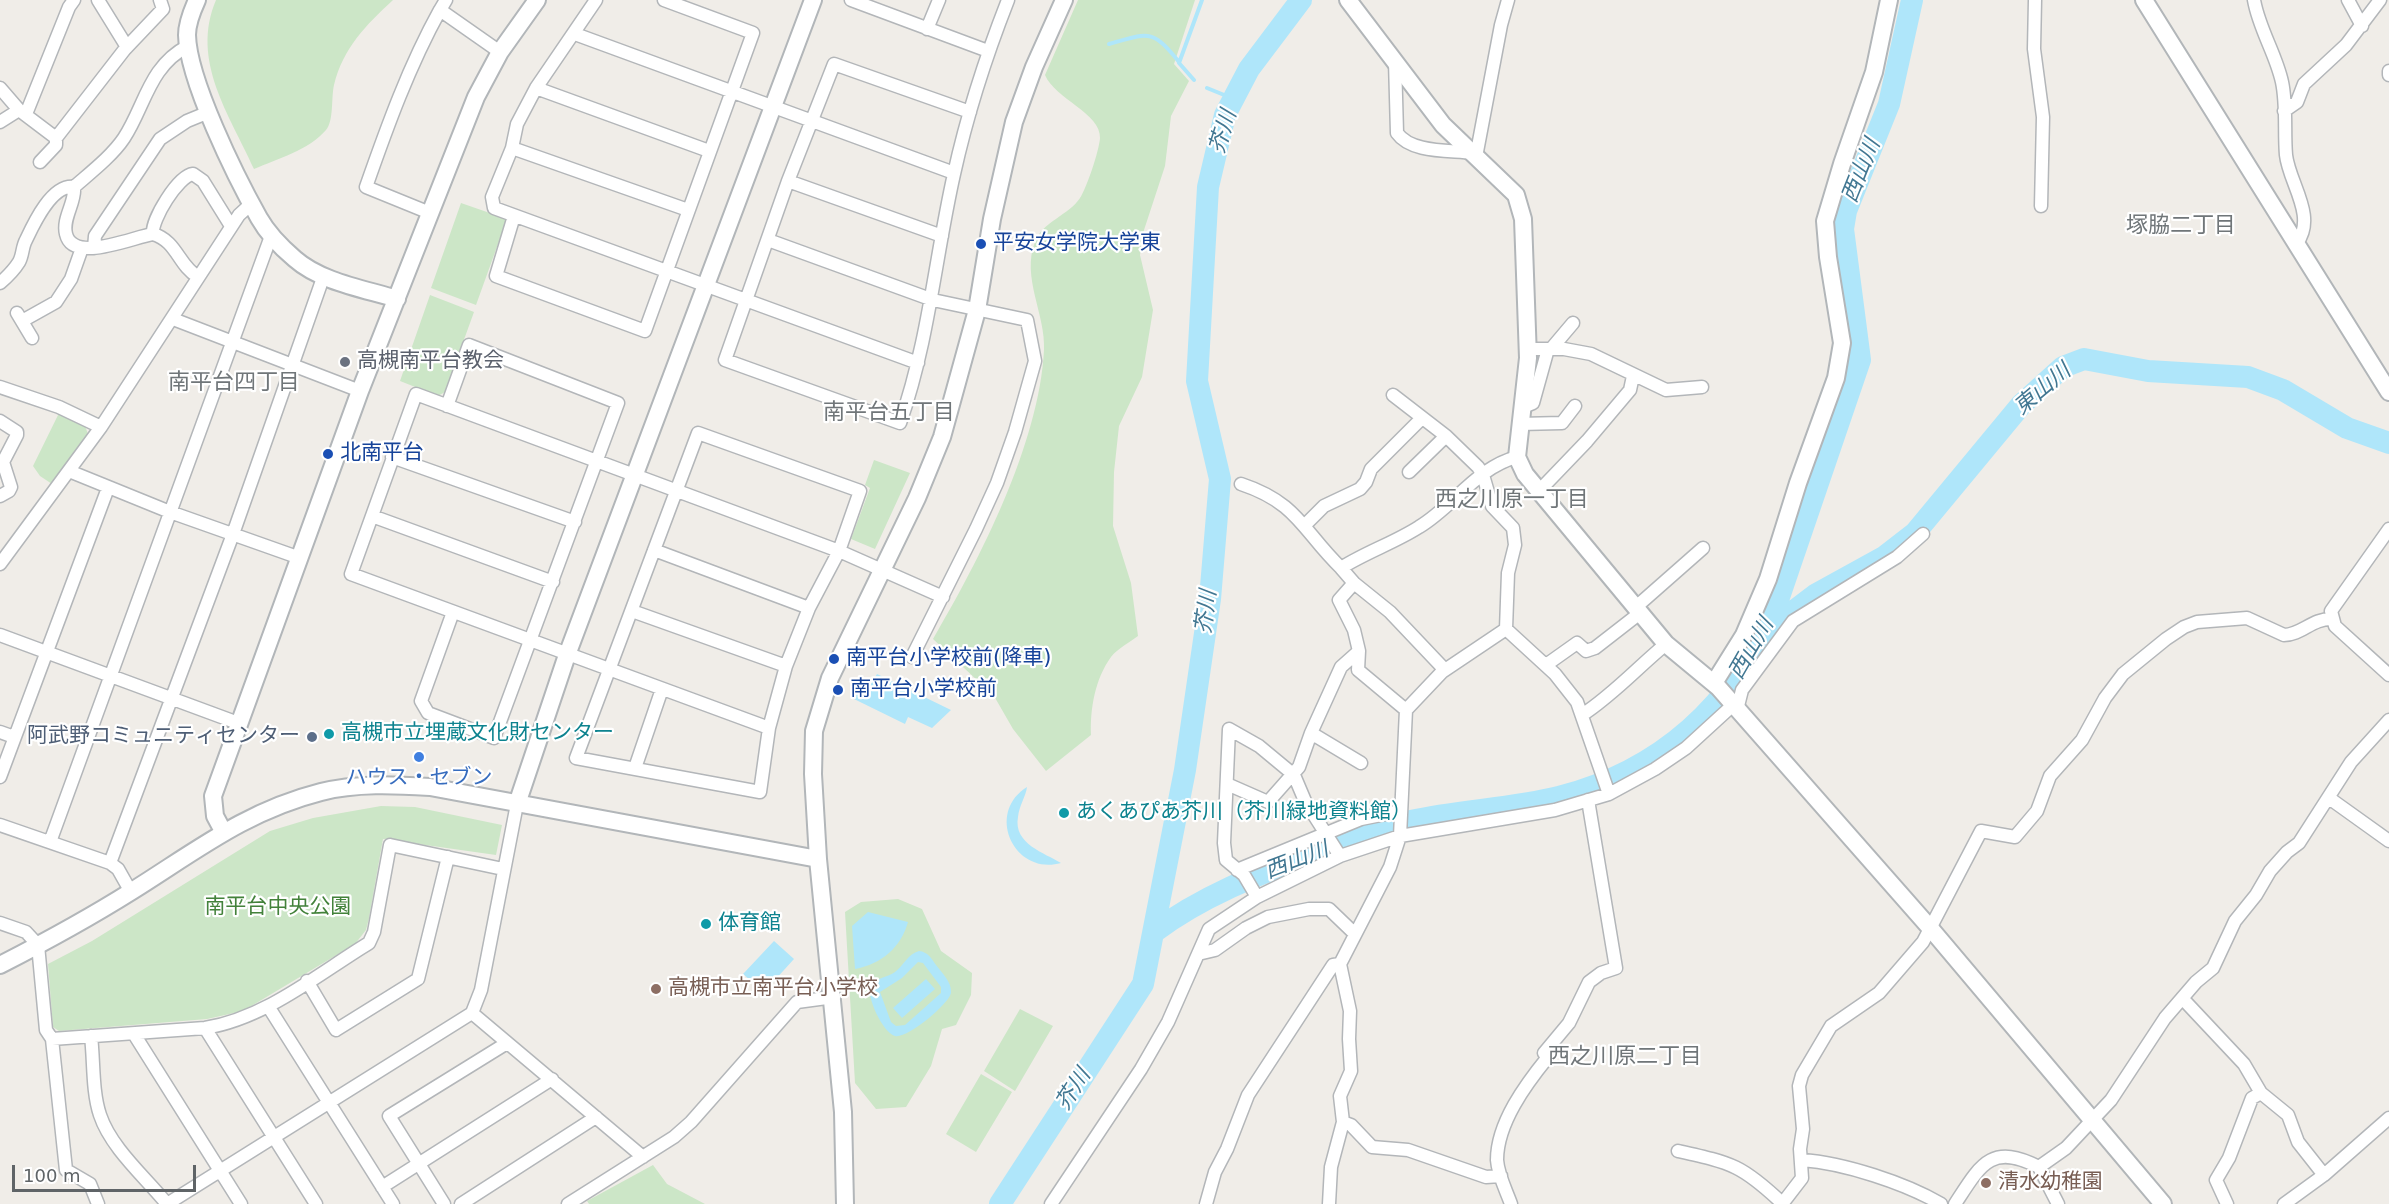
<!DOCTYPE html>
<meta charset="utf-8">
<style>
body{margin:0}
#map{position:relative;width:2389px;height:1204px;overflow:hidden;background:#f0ede8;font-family:"DejaVu Sans",sans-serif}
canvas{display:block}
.scale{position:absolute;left:12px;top:1165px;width:184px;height:27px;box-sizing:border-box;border:3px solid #5f6467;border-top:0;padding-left:8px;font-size:18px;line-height:21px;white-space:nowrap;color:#5f6467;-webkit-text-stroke:4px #fff;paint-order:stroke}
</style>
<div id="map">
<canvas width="2389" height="1204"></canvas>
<div class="scale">100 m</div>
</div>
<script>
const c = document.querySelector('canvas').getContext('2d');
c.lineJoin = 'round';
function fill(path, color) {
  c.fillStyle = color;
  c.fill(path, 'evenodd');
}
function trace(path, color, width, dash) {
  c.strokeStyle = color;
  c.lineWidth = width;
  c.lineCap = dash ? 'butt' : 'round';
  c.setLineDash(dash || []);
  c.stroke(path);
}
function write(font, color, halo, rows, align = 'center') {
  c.font = font + ' "DejaVu Sans","Noto Sans JP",sans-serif';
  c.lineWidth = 4.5;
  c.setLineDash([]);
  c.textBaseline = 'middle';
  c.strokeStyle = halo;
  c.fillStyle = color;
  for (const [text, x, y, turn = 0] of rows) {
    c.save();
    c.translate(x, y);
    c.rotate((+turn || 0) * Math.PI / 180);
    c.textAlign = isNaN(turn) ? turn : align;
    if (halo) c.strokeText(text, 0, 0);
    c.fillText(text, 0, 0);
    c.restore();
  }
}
fill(new Path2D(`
 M216 0H393C366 25 343 48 334 85 331 98 334 121 326 130 309 150 277 159 254 169 230 115 190 61 216 0Z
 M1078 0H1195L1174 64 1189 81 1171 116 1165 166 1144 230 1140 255 1153 310 1142 377 1119 426 1114 472 1113 526 1131 583 1138 636C1130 642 1117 649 1111 657 1095 679 1090 709 1091 735L1046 771 1013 729 994 696 933 639C980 559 1039 444 1044 350 1046 315 1021 277 1035 242 1042 222 1069 215 1080 198 1087 187 1099 151 1100 138 1101 113 1055 99 1045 75Z
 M461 203 507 219 476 305 431 288Z
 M430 295 474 312 445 392 438 396 400 381Z
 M60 411 84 423 88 434 52 484 40 476 33 466Z
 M874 460 910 473 875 549 851 539 870 488 865 485Z
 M381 806 415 807 502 825 496 855 383 839 369 918 366 930 355 944 243 1011 207 1019 59 1031 53 1027 48 964 92 941 270 831 313 818Z
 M898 899 922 909 941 951 972 973 971 995 956 1025 942 1029 931 1066 906 1107 876 1109 855 1083 845 912 861 902Z
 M1020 1009 1053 1026 1015 1091 984 1071Z
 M981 1074 1012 1092 976 1152 946 1134Z
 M653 1165 667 1184 705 1204H589L587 1201Z`), '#cce6c7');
fill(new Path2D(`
 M877 674 951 710 932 728 908 717 905 724 854 699 858 690 865 694Z
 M1027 787C1026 796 1019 806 1018 817 1013 844 1045 853 1061 863 1014 876 985 813 1027 787Z
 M868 912 908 922C901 947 882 964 855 969L852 926Z
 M774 941 794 959 764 992 743 974Z
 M919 951C928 952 931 958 936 965 942 973 952 982 951 993 948 1005 907 1039 895 1036 883 1033 865 995 871 985 876 978 888 977 895 972 904 965 908 954 919 951ZM918 962 923 963 941 987V993L905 1025 896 1026 891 1022 880 992 902 978Z
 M926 979 935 989 902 1018 893 1008Z`), '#afe6fa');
trace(new Path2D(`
 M1109 44C1148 33 1152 28 1179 62
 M1194 80 1179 63 1202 0
 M1207 88 1234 99`), '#afe6fa', 4);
trace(new Path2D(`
 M1765 633 1815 595 1884 557 1915 533 2021 405 2063 367 2084 359 2148 371 2248 377 2283 390 2347 428 2389 443
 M1154 932C1202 896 1257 875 1312 854 1345 842 1377 829 1411 821 1460 810 1511 809 1559 797 1663 770 1734 704 1776 606L1860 360 1843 229 1846 211 1889 104 1912 0
 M1000 1204 1143 984 1185 770 1210 599 1220 479 1197 381 1208 187 1225 115 1249 69 1301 0`), '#afe6fa', 22);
const street = new Path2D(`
 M98 0 127 47
 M446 0 440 10 500 52
 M596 0 536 88 517 124 512 148 492 197 494 208 918 363
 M851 0 988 51
 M2035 0 2034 49 2043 117 2041 206
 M2254 0C2259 29 2276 54 2282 82 2287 105 2284 132 2286 155 2289 183 2317 216 2297 243
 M2348 0 2362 26
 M927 29 939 0
 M575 34 954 173
 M1395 61 1397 133C1411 153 1449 150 1472 153
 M2389 71V75
 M0 88 19 110 56 138 125 49 163 9 160 0
 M536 88 709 151
 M2284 111 2297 102 2304 84 2346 45 2380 0
 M970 112 834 64 788 181 725 360 900 423C929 340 935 258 954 174 967 115 986 56 1008 0
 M26 114 69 7 74 0
 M0 122 19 110
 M512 148 688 210
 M1476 157 1501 25 1508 0
 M40 162 56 145V138
 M788 181 942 236
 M74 187C90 173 112 156 124 138 145 106 149 66 188 46
 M430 213 366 187C387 127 409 66 440 10
 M514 216 496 276 645 331 753 33 664 0
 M153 234C151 220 178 176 193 174L203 181 231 226
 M768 240 933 300 1027 320 1035 361 1015 432 997 483 976 529 912 657
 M94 248 95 236 160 139 187 121 209 112
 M0 283C7 277 14 270 19 262 23 255 22 247 26 240 34 223 52 184 74 187 76 202 62 218 66 234 73 264 133 237 153 234 177 241 178 265 198 277
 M17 313 32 338
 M173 319 360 391
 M22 321 56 302 71 279 82 248
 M1527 349H1564L1591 354 1666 390 1702 387
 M1551 349 1573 323
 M0 387 59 407 101 427
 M1393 395 1446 436 1478 467 1483 475 1492 506 1513 528 1515 545 1508 573 1506 629 1555 674 1577 702 1609 794
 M447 406 469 345 618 403 494 738 428 713 421 701 453 612
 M1521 408 1533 403 1548 349
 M0 421 17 432V435L3 462 11 487 9 491 0 496
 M1519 424 1562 423 1575 406
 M698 433 860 491 839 551 809 608 786 666 769 728 760 792 576 758Z
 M392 457 575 522
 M69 471 170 512 300 558
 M1409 472 1446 436
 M1241 484C1298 503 1302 530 1341 568
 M1539 491 1587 441 1630 390 1633 376
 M372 516 553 582
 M1305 525 1324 506 1360 489 1366 482 1371 469 1422 418
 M2389 529 2331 611 2335 626 2389 675
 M654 550 809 608
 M0 564 101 427 239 215 252 203
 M1354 583 1390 612 1445 670
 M1636 607 1703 548
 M632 611 786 666
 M0 635 238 723
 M1546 665 1577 643 1586 651 1595 648 1640 613
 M1406 710 1442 672 1506 629
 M1737 710 1742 690 1793 621 1897 557 1923 534
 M1582 715C1613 695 1638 667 1666 644
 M769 728 351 574 416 394 839 551 943 597
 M0 732 14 737
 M1311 733 1361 763
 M635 768 662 689
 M0 777 108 488
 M1227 784 1268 802 1299 767 1311 733 1341 667 1359 651
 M2329 798 2389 841
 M0 825 110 863 118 869 131 892
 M50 842 271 236
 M110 863 233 534 324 275
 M1237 870 1361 819 1401 811
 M1257 897 1244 875 1226 860 1224 843 1229 729 1259 746 1294 775 1305 801 1340 856
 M0 923 26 932 38 945 46 1030 52 1039 66 1170 90 1184 98 1204
 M1198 954 1215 950 1246 928 1268 917 1309 909H1329L1355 934
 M307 981 336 1030 418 979 448 857
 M2182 998 2244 1064 2261 1093 2288 1115 2298 1142 2324 1175
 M268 1006 393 1204
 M472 1013 643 1157
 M205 1028 316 1204
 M134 1034 241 1204
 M91 1036C94 1061 92 1091 100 1115 111 1148 145 1177 167 1204
 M52 1039 205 1028C266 1018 318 974 369 943L374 932 390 845 503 869
 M1343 1122 1351 1125 1372 1147 1408 1150 1486 1177 1501 1176
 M1678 1151C1732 1163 1742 1165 1783 1204
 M1802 1160C1844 1163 1905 1183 1941 1204
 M2039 1167 2058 1204
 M382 1187 552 1079
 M167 1204 472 1013 481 990 517 804
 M444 1204 389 1116 507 1043
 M461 1204 596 1117
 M568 1204 674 1137 691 1122 797 1002 834 997
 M1051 1204 1141 1069 1168 1022 1209 929 1257 897 1340 856 1400 836 1555 810 1609 794 1655 769 1686 748 1733 705
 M1206 1204 1215 1172 1227 1149 1248 1095 1333 965 1340 964
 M1329 1204 1331 1167 1343 1122 1340 1096 1351 1071 1349 1039 1350 1011 1340 964 1390 867 1400 836 1406 710 1358 670 1359 651 1354 630 1339 600 1354 583 1341 568C1366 552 1394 543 1419 527 1453 507 1477 467 1517 457
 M1511 1204C1506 1190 1498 1175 1497 1160 1497 1123 1526 1084 1548 1057L1544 1053 1569 1023 1589 982 1601 973 1616 968 1588 800
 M1782 1204 1802 1178 1800 1149 1803 1129 1799 1086 1802 1075 1831 1026 1879 993 1923 942 1981 831 2015 837 2037 811 2050 776 2082 740 2105 698 2123 674 2166 639 2184 627 2197 622 2247 618 2284 635C2301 635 2313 618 2332 619
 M1955 1204C1981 1164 1991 1143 2039 1167L2066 1148 2111 1100 2165 1018 2196 982 2213 968 2235 921 2256 895 2270 871 2287 852 2299 843 2351 762 2389 720
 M2227 1204 2216 1180 2229 1158 2252 1098 2261 1093
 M2284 1204 2324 1175 2389 1118`);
const secondary = new Path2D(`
 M197 0C192 11 187 23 187 35 188 80 236 177 259 218 268 234 282 248 295 259 321 282 365 289 397 299
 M1348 0 1443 125 1516 195 1523 219 1528 358 1517 457 1525 474 1666 644 1718 687 1931 929 2163 1204
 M2144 0 2389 392
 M1714 683 1744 635 1768 579 1798 483 1836 378 1842 343 1828 257 1825 221 1842 164 1874 72 1889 0
 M517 804 567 655 813 0
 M223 831 215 816 213 796 360 391 476 97 500 52 537 0
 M0 965C45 942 89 918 132 891 196 851 246 811 321 792 356 783 395 785 430 787L818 859
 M845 1204 843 1112 818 859 813 774 814 731 830 678 917 498 942 437 977 310 992 219 1014 122 1034 67 1064 0`);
trace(street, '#b3b6b9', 15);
trace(secondary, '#b2b6b9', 20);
trace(street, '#fff', 12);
trace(secondary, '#fff', 16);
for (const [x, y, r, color] of [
 [981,244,6,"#1a4fb4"],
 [345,362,6,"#6b7280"],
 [328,454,6,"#1a4fb4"],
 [834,659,6,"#1a4fb4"],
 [838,690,6,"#1a4fb4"],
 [329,734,6,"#0f9aa8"],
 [312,737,6,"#5c6f8a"],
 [419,757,6,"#3f7fe0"],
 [1064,813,6,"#0f9aa8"],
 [706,924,6,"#0f9aa8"],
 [656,989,6,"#8d6e63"],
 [1986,1183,6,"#8d6e63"]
]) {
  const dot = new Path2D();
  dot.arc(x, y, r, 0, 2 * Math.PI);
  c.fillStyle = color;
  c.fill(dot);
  trace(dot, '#fff', 2);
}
write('21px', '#164399', '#fff', [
 ["平安女学院大学東",993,244],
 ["北南平台",340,454],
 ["南平台小学校前(降車)",846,659],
 ["南平台小学校前",850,690]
], 'left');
write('21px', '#5b616d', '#fff', [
 ["高槻南平台教会",357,362]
], 'left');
write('21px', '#0d838f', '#fff', [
 ["高槻市立埋蔵文化財センター",341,734],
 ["あくあぴあ芥川（芥川緑地資料館）",1076,813],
 ["体育館",718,924]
], 'left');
write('21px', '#4e5e75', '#fff', [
 ["阿武野コミュニティセンター",300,737]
], 'right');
write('21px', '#366cbe', '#fff', [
 ["ハウス・セブン",419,779]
]);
write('21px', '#43823b', '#fff', [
 ["南平台中央公園",278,908]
]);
write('21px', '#785e54', '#fff', [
 ["高槻市立南平台小学校",668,989],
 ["清水幼稚園",1998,1183]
], 'left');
write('italic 22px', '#417792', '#fff', [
 ["芥川",1224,132,-73],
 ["西山川",1862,171,-68],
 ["東山川",2043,390,-40],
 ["芥川",1207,612,-83],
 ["西山川",1752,649,-60],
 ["西山川",1297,861,-21],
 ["芥川",1074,1090,-57]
]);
write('22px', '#707679', '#fff', [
 ["塚脇二丁目",2181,226],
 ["南平台四丁目",234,383],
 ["南平台五丁目",889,413],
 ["西之川原一丁目",1512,500],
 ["西之川原二丁目",1625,1057]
]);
</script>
